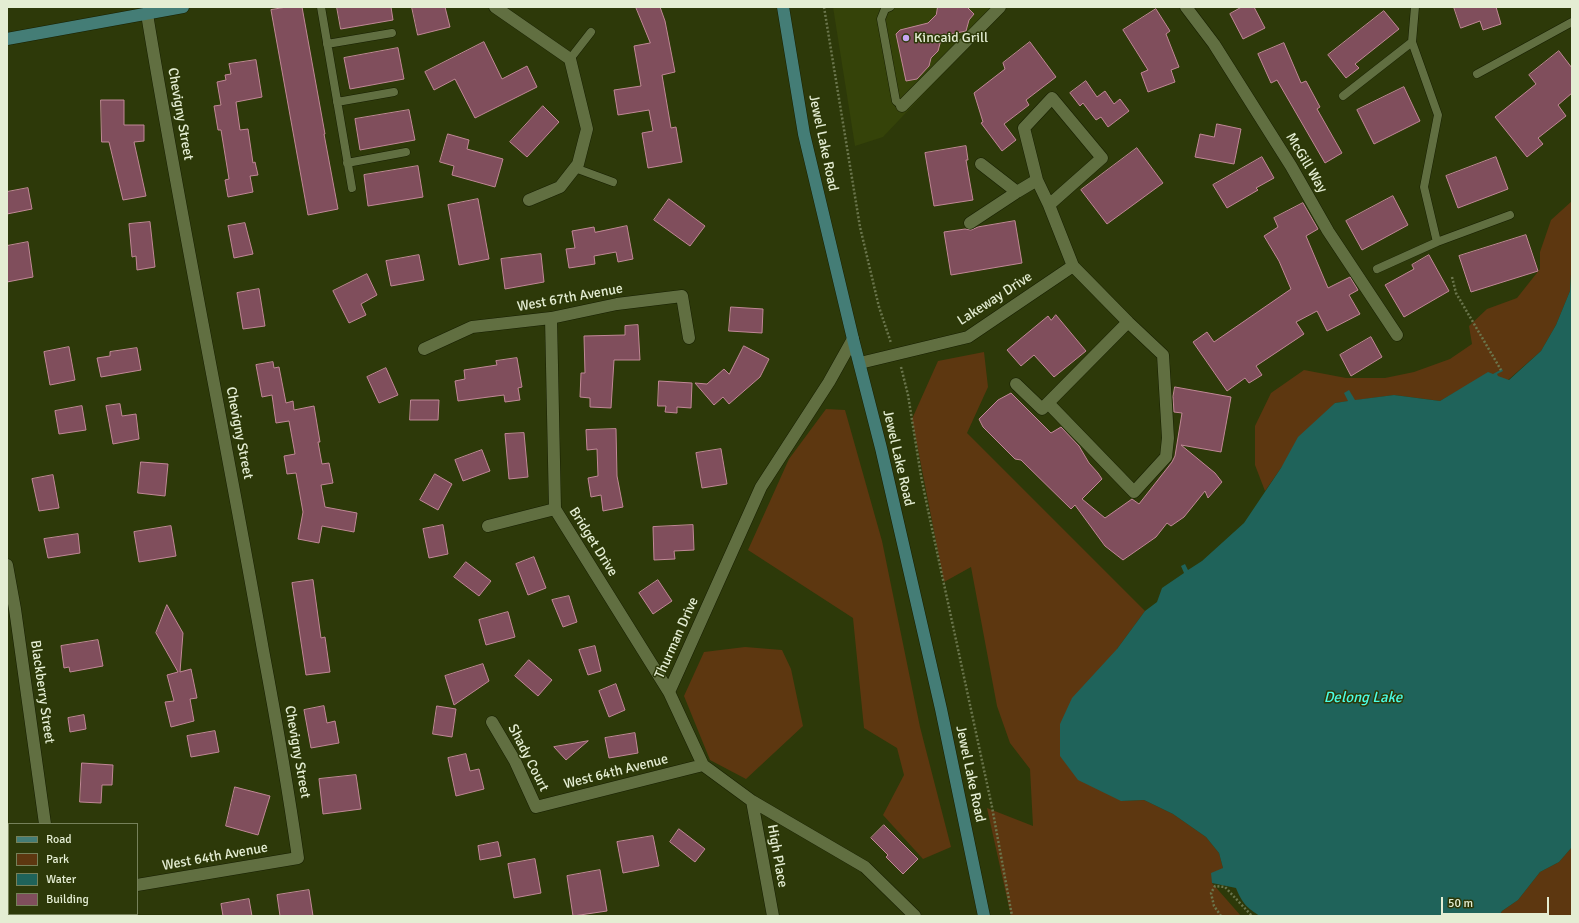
<!DOCTYPE html>
<style>
body{margin:0}
#map{position:relative;width:1579px;height:923px;overflow:hidden;background:#2d3909;font-family:Signika,sans-serif}
canvas{display:block}
.frame{position:absolute;inset:0;border:8px solid #e4edd3;pointer-events:none}
.legend{position:absolute;left:8px;top:823px;width:130px;height:92px;box-sizing:border-box;background:#2d3909;border:1px solid #76815a;margin:0;padding:5px 7px;list-style:none;font-size:12px;color:#e4edd3}
.legend li{display:flex;align-items:center;gap:8px;height:20px}
.legend b{width:20px;border:1px solid #76815a}
.scale{position:absolute;left:1441px;top:897px;width:108px;height:18px;box-sizing:border-box;border:2px solid #e4edd3;border-top:0;padding-left:5px;font-size:12px;line-height:14px;white-space:nowrap;color:#e4edd3;-webkit-text-stroke:3px #2d3909;paint-order:stroke}
</style>
<div id="map">
<canvas width="1579" height="923"></canvas>
<div class="frame"></div>
<ul class="legend">
<li><b style="height:5px;background:#447d76"></b>Road</li>
<li><b style="height:11px;background:#5d3710"></b>Park</li>
<li><b style="height:11px;background:#1f635a"></b>Water</li>
<li><b style="height:11px;background:#804e5c"></b>Building</li>
</ul>
<div class="scale">50 m</div>
</div>
<script>
const c = document.querySelector('canvas').getContext('2d');
c.lineJoin = 'round';
function fill(path, color) {
  c.fillStyle = color;
  c.fill(path, 'evenodd');
}
function trace(path, color, width, dash) {
  c.strokeStyle = color;
  c.lineWidth = width;
  c.lineCap = dash ? 'butt' : 'round';
  c.setLineDash(dash || []);
  c.stroke(path);
}
function write(font, color, halo, rows, align = 'center') {
  c.font = font + ' Signika,sans-serif';
  c.lineWidth = 3;
  c.setLineDash([]);
  c.textBaseline = 'middle';
  c.strokeStyle = halo;
  c.fillStyle = color;
  for (const [text, x, y, turn = 0] of rows) {
    c.save();
    c.translate(x, y);
    c.rotate((+turn || 0) * Math.PI / 180);
    c.textAlign = isNaN(turn) ? turn : align;
    if (halo) c.strokeText(text, 0, 0);
    c.fillText(text, 0, 0);
    c.restore();
  }
}
fill(new Path2D(`
 M833 7H1006L883 137 855 146Z`), '#354309');
fill(new Path2D(`
 M1572 201V258L1570 291 1556 325 1541 351 1508 380 1459 390 1440 401 1394 395 1335 403 1281 468 1265 491 1255 465V426L1271 393 1304 370 1346 378H1385L1414 372 1450 359 1472 344 1469 326 1487 309 1517 298 1540 269V252L1551 220Z
 M984 352 988 387 967 433 1145 611 1117 649 1121 801 1144 800 1173 814 1206 837 1219 853 1223 868 1212 883 1241 916H1011L987 808 1033 826 1030 769 1010 743 997 706 971 567 944 582 912 419 938 361Z
 M826 409 845 410 882 541 920 727 951 847 923 859 883 815 904 775 897 748 864 728 853 618 748 550 789 459Z
 M745 647 782 650 791 669 803 726 746 779 710 760 684 696 704 652Z
 M1572 847V916H1499L1502 911 1518 900 1540 872 1559 862Z`), '#5d3710');
fill(new Path2D(`
 M1572 258V847L1559 862 1540 872 1518 900 1502 911 1499 916H1260C1247 908 1242 903 1236 888L1212 883 1211 873 1223 868 1219 853 1206 837 1173 814 1144 800 1121 801 1078 780 1060 756V724L1072 698 1117 649 1145 611 1157 602 1162 588 1184 573 1181 566 1185 564 1188 570 1202 561 1244 523 1281 468 1298 437 1335 403 1348 401 1344 393 1349 390 1355 400 1394 395 1440 401 1488 372 1493 374 1502 369 1503 371 1497 374 1498 376 1509 380 1541 351 1556 325 1570 291Z`), '#1f635a');
const building = new Path2D(`
 M287 7H302L325 134H324L338 209 308 215 271 10Z
 M337 7H391L393 20 341 29Z
 M412 7H445L450 27 418 35Z
 M636 7H660L665 21 675 72 662 75 671 128 676 127 682 162 648 168 642 133 653 131 649 110 618 115 614 90 641 86 634 46 650 43Z
 M938 7H967L974 14 969 20 966 31 942 36 938 51 931 58 929 66 917 79 906 81 896 34 900 30 928 23 936 15Z
 M1242 7H1254L1265 28 1243 39 1230 14Z
 M1454 7H1496L1501 24 1483 30 1480 21 1461 28Z
 M1156 9 1170 31 1166 34 1179 67 1171 70 1175 82 1148 92 1141 73 1148 70 1123 30Z
 M1384 11 1399 29 1355 64 1359 68 1346 78 1328 55Z
 M484 42 502 79 527 66 537 87 475 118 455 79 434 90 425 72Z
 M1030 42 1056 77 1026 100 1029 105 1004 124 1016 140 1002 151 981 123 983 122 974 93 1005 69 1003 63Z
 M1284 43 1301 83 1306 81 1320 107 1317 109 1342 153 1325 163 1277 80 1271 83 1258 54Z
 M398 48 404 79 350 89 344 58Z
 M1559 51 1572 68V93L1558 105 1566 116 1538 138 1543 144 1527 157 1495 117 1536 84 1529 75Z
 M256 60 262 97 236 102 240 130 248 129 253 163 255 162 258 175 250 176 253 192 228 197 225 180 229 179 221 130H218L214 106 221 105 217 82 226 80 225 75 231 74 229 64Z
 M1086 81 1097 97 1105 91 1114 104 1120 99 1129 111 1108 127 1101 117 1096 120 1083 103 1080 106 1070 93Z
 M1404 87 1420 121 1374 144 1357 110Z
 M101 100H124V125H144V141L134 142 146 196 123 200 109 142H102Z
 M543 106 559 122 527 157 510 142Z
 M409 110 415 140 360 150 355 119Z
 M1217 124 1241 129 1234 164 1195 157 1200 134 1214 137Z
 M448 134 469 140 467 149 503 159 495 187 452 175 454 166 440 162Z
 M966 146 968 160H966L973 200 934 206 925 153Z
 M1137 148 1163 183 1107 224 1081 190Z
 M1262 157 1274 178 1256 188 1258 190 1227 208 1213 185Z
 M1496 157 1508 189 1458 208 1446 176Z
 M418 166 423 197 368 206 364 175Z
 M28 188 32 209 7 214V192Z
 M1393 196 1408 225 1362 250 1346 221Z
 M478 199 489 259 459 265 448 205Z
 M669 199 705 226 690 246 654 220Z
 M1303 203 1318 229 1306 236 1328 288 1350 277 1358 290 1349 295 1360 314 1327 331 1317 311 1296 322 1304 334 1256 366 1262 375 1249 383 1245 378 1227 391 1193 342 1207 332 1214 342 1291 289 1279 261 1264 236 1278 227 1274 218Z
 M1015 221 1022 263 951 275 944 232 965 229 971 230 978 227Z
 M150 222 155 267 137 270 136 256 132 257 129 224Z
 M245 223 253 254 234 258 228 226Z
 M627 226 633 259 618 262 616 252 594 256 595 264 569 268 566 249 575 248 572 231 594 227 595 232Z
 M1526 235 1538 271 1471 292 1459 256Z
 M28 242 33 277 7 282V246Z
 M541 254 544 282 505 289 501 259Z
 M419 255 424 280 391 286 386 261Z
 M1429 255 1449 291 1404 317 1385 285 1414 269 1412 265Z
 M367 274 377 295 361 304 366 315 349 323 333 291Z
 M259 289 265 326 243 329 237 293Z
 M731 307 763 309 762 333 729 331Z
 M1056 315 1086 351 1054 377 1034 355 1021 366 1007 350 1048 316 1051 320Z
 M638 325 640 360H614L611 408 590 407V398L580 397 581 373H585L584 336 625 335V326Z
 M1371 337 1382 357 1351 376 1340 355Z
 M744 346 769 359 760 377 729 404 723 397 714 405 695 383 707 384 724 369 729 374Z
 M69 347 75 380 50 385 44 352Z
 M137 348 141 370 101 377 97 358 110 356V352Z
 M517 358 522 387 518 388 520 400 505 402 504 395 458 401 455 381 465 379 464 370 497 365 496 361Z
 M273 362 274 368 279 367 286 403 293 401 294 410 314 406 320 442H318L322 464 329 463 333 483 321 485 325 507 357 513 354 532 322 526 319 543 298 539 303 512 296 473 287 474 284 456 295 454 289 421 276 423 272 395 262 397 256 365Z
 M386 368 398 395 379 403 367 377Z
 M659 381 692 383 691 408 677 407V413L665 412 666 406H658Z
 M1175 387 1231 397 1221 452 1181 445 1215 473 1222 482 1208 498 1205 491 1184 517 1171 526 1167 523 1156 537 1123 560 1105 546 1075 505 1071 509 1021 460 1015 459 983 427 979 419 998 400 1011 393 1051 433 1061 427 1079 446 1089 463 1098 473 1102 479 1082 499 1105 518 1132 499 1139 504 1172 462 1175 456 1182 413 1174 412 1173 397Z
 M411 400H439L438 420H410Z
 M120 404 122 416 136 414 139 439 113 444 106 406Z
 M82 406 86 430 59 434 55 411Z
 M616 429 617 476 623 507 603 511 601 495 591 497 588 478 598 476 597 449 587 450 586 430Z
 M524 433 528 477 509 479 505 434Z
 M721 449 727 484 702 488 696 453Z
 M482 450 490 471 463 481 455 460Z
 M141 462 168 464 165 496 138 493Z
 M435 474 452 484 438 510 420 500Z
 M53 475 59 508 39 511 32 479Z
 M443 525 448 554 429 558 423 529Z
 M693 525 694 550 674 551 675 559 654 560 653 527Z
 M171 526 176 556 139 562 134 532Z
 M78 534 80 553 48 558 44 539Z
 M534 557 546 588 528 595 516 564Z
 M466 562 491 581 479 596 454 577Z
 M313 580 321 638 325 637 330 672 306 675 292 583Z
 M658 580 672 601 653 614 639 593Z
 M569 596 577 622 563 627 552 600Z
 M167 605 183 633 180 672 191 669 197 698 190 699 194 721 171 727 165 702 174 701 167 675 178 672 156 633Z
 M508 612 515 637 486 645 479 620Z
 M98 640 103 666 70 672 69 667 64 668 61 646Z
 M595 646 601 671 588 675 579 650Z
 M529 660 552 680 538 696 515 676Z
 M483 664 489 681 454 705 445 676Z
 M616 684 625 710 609 717 599 691Z
 M324 706 327 723 335 721 339 743 311 748 304 710Z
 M437 706 456 709 452 737 433 734Z
 M84 715 86 729 70 732 68 718Z
 M215 731 219 752 191 757 187 736Z
 M635 733 638 753 609 758 605 738Z
 M588 741 566 760 554 747Z
 M466 754 470 771 479 769 484 789 456 796 448 758Z
 M82 763 113 765 112 785H102L101 803 80 802Z
 M356 775 361 809 323 814 319 779Z
 M235 787 270 796 258 835 226 826Z
 M884 825 918 859 903 874 886 857 888 855 871 838Z
 M679 829 705 849 695 862 670 842Z
 M653 836 659 866 623 873 617 842Z
 M498 842 501 856 480 860 478 846Z
 M535 859 541 893 514 898 508 864Z
 M600 870 607 911 573 916 567 876Z
 M309 890 313 916H280L277 895Z
 M249 899 252 916H223L221 904Z`);
fill(building, '#804e5c');
trace(building, '#c08896', 1);
const service = new Path2D(`
 M321 7 352 188
 M890 7 885 9 881 19 896 101 902 106
 M1415 7 1412 42 1438 115 1424 187 1437 242
 M327 44 392 33
 M570 59 591 32
 M1477 74 1572 22
 M1343 96 1412 42
 M337 102 394 92
 M347 163 406 152
 M575 168 613 182
 M1377 269 1437 242 1510 215`);
const minor = new Path2D(`
 M495 7 570 59 587 129 578 164 560 187 529 200
 M1186 7 1214 44 1291 166 1328 231 1397 335
 M902 106 1000 7
 M981 164 1017 192
 M1049 205 1102 158 1052 98 1024 128 1037 180 1049 205 1073 266 1128 322
 M970 223 1017 192 1037 180
 M551 318 555 509 669 692 703 765 752 801 865 867 915 916
 M424 349 472 327 551 318 617 304 682 296 689 338
 M860 363 968 337 1073 266
 M1016 384 1042 409 1128 322 1163 355 1168 438 1166 457 1134 492 1049 404
 M488 526 555 509
 M7 565 15 609 45 824
 M669 692 761 487 829 382 853 339
 M492 722 515 761 536 807 703 765
 M752 801 773 916
 M137 885 298 858C288 788 276 719 263 650 226 438 182 227 147 14
 M57 914 58 916`);
const secondary = new Path2D(`
 M783 7 804 134 853 339 881 448 941 709 984 916
 M7 39 183 7`);
trace(service, '#171f00', 9);
trace(minor, '#171f00', 13);
trace(secondary, '#171f00', 13);
trace(new Path2D(`
 M824 7 860 227 879 307 891 343
 M1452 277 1456 293 1501 370
 M901 367 908 395 921 476 928 510 992 807 1012 916
 M1221 916 1214 906 1211 893 1215 886 1225 887 1252 916`), '#6b764d', 2.5, [2, 2]);
trace(service, '#616f41', 8);
trace(minor, '#616f41', 12);
trace(secondary, '#447d76', 12);
for (const [x, y, r, color] of [
 [906,38,4,"#c5a7f1"]
]) {
  const dot = new Path2D();
  dot.arc(x, y, r, 0, 2 * Math.PI);
  c.fillStyle = color;
  c.fill(dot);
  trace(dot, '#2d3909', 1.5);
}
write('14px', '#e4edd3', '#2d3909', [
 ["Kincaid Grill",914,38]
], 'left');
write('14px', '#e4edd3', '#2d3909', [
 ["Chevigny Street",180,114,80],
 ["Jewel Lake Road",823,143,78],
 ["McGill Way",1306,163,59],
 ["West 67th Avenue",570,298,-10],
 ["Lakeway Drive",995,299,-33],
 ["Chevigny Street",239,433,79],
 ["Jewel Lake Road",898,458,77],
 ["Bridget Drive",593,542,58],
 ["Thurman Drive",677,638,-66],
 ["Blackberry Street",42,692,82],
 ["Chevigny Street",297,752,80],
 ["Shady Court",528,758,63],
 ["West 64th Avenue",616,772,-14],
 ["Jewel Lake Road",970,774,78],
 ["High Place",777,856,80],
 ["West 64th Avenue",215,857,-10]
]);
write('italic 15px', '#4afde6', '#2d3909', [
 ["Delong Lake",1363,698]
]);
</script>
